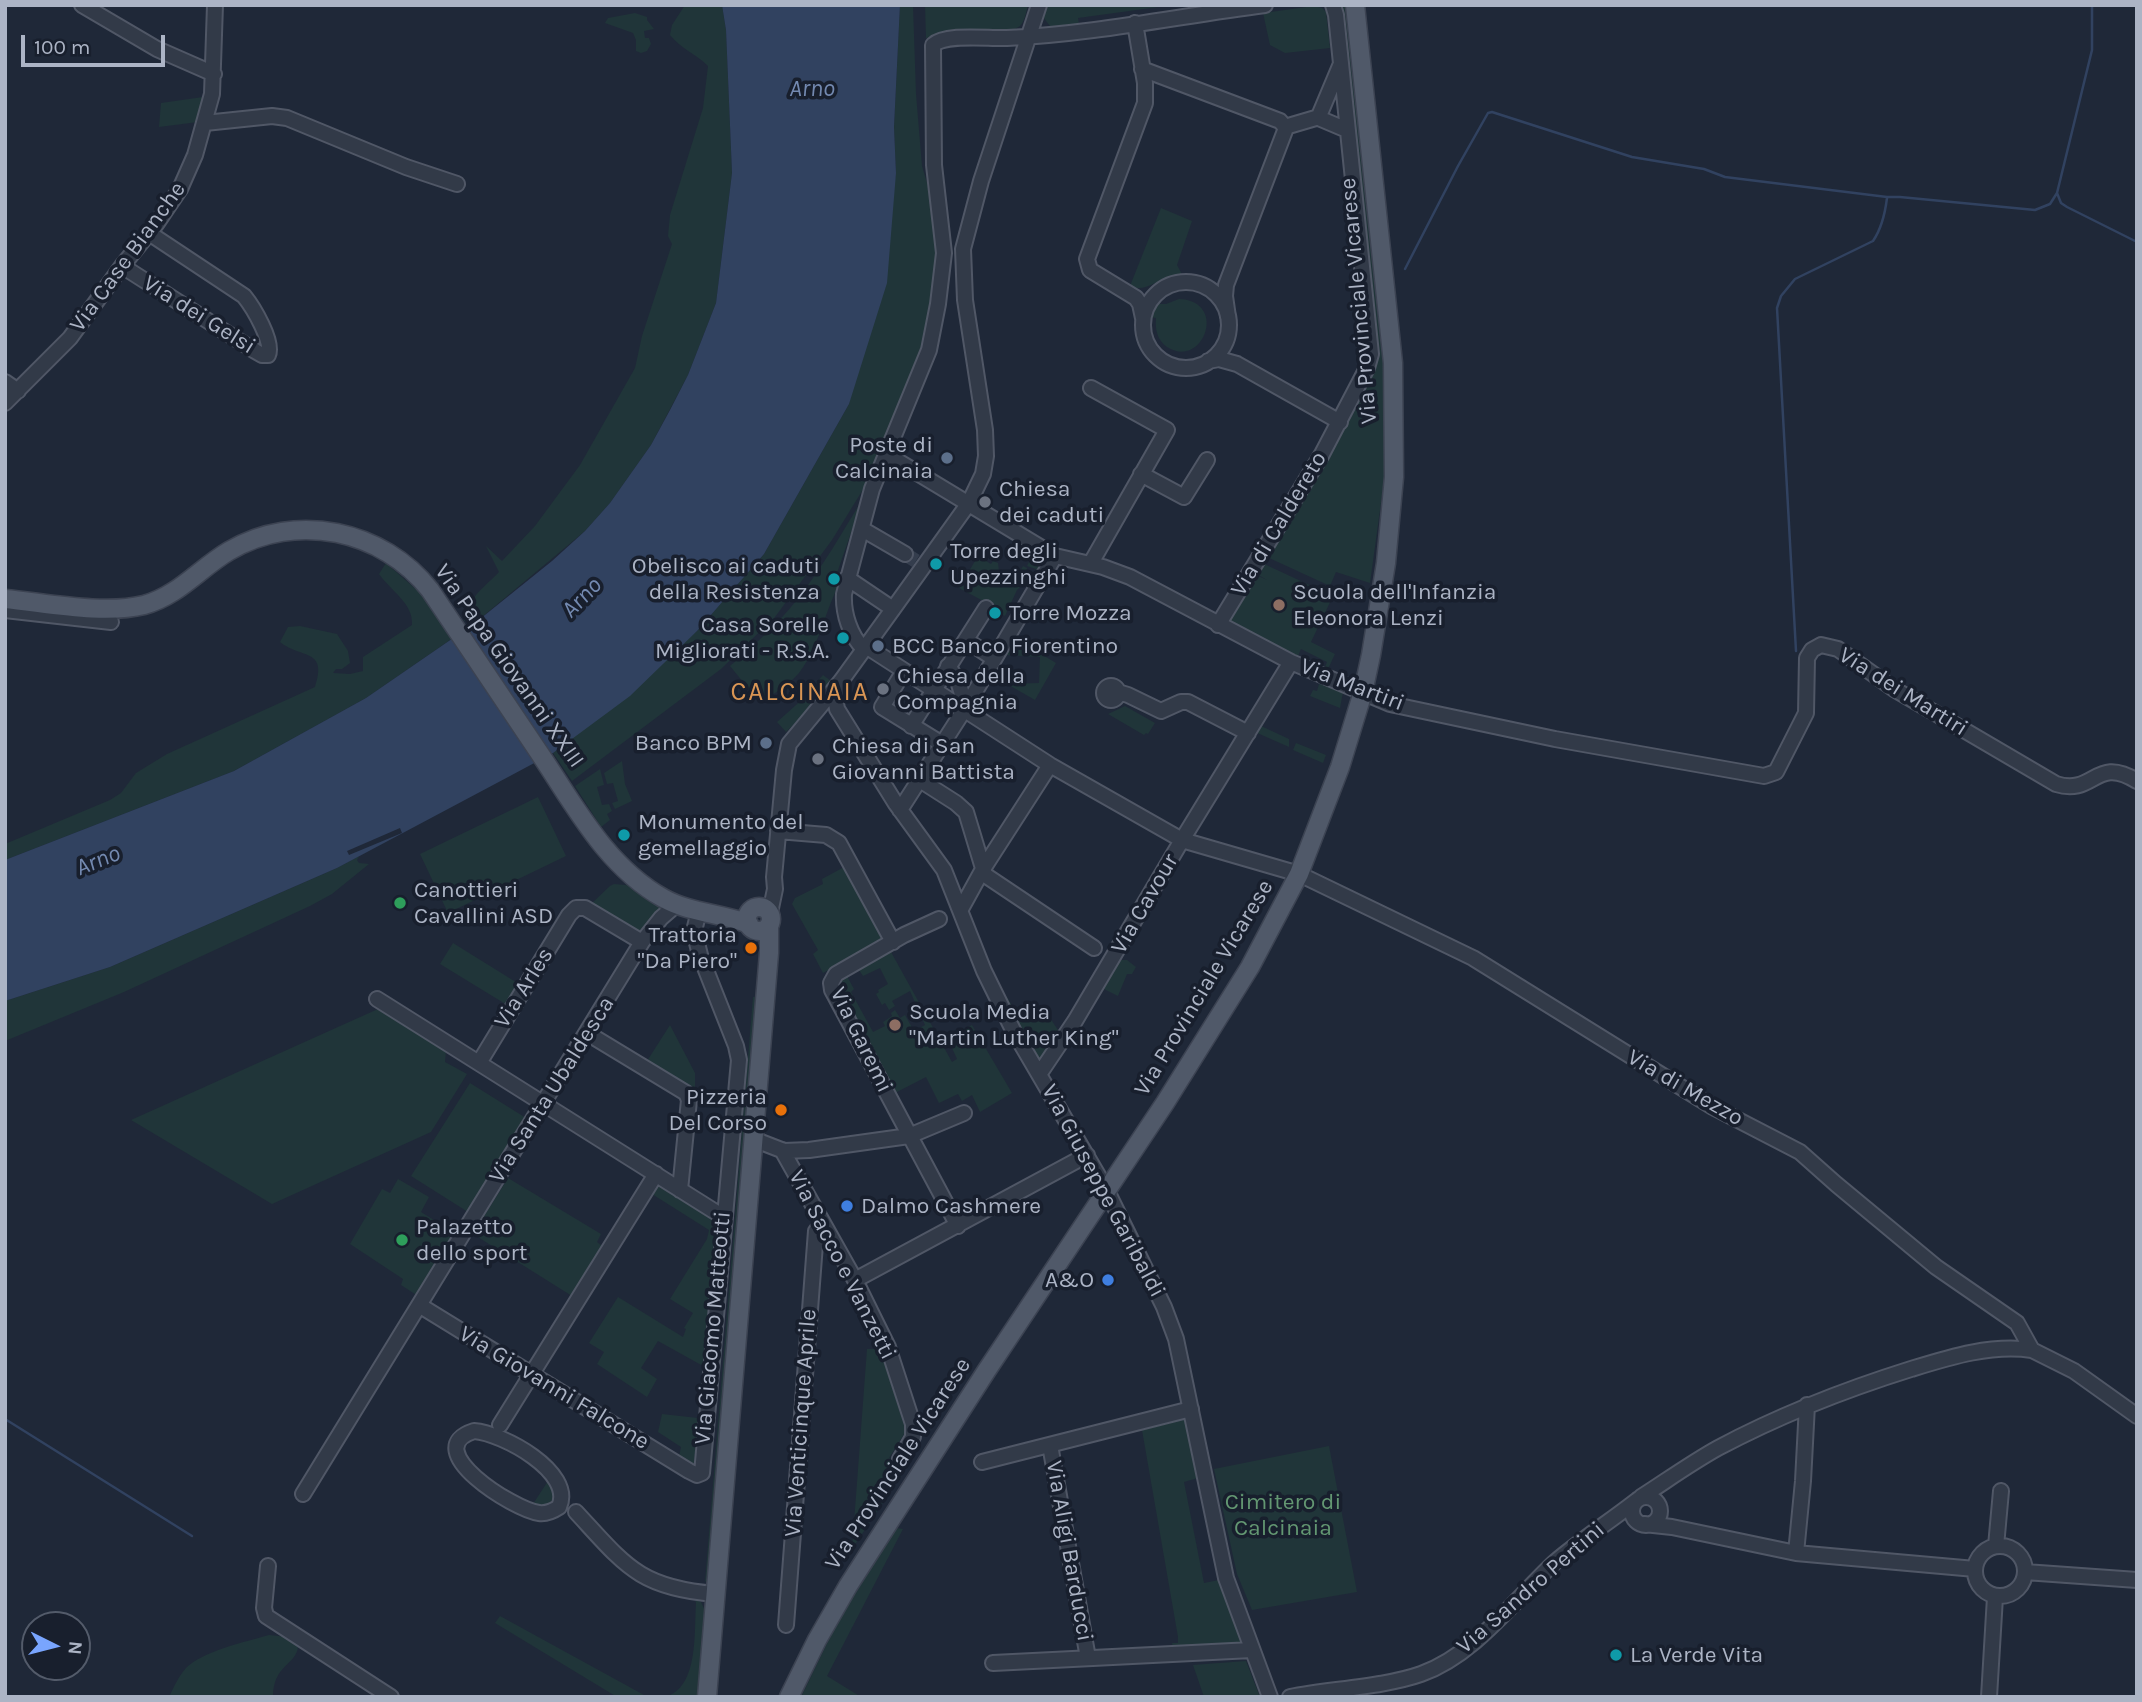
<!DOCTYPE html>
<style>
body{margin:0}
#map{position:relative;width:2142px;height:1702px;overflow:hidden;background:#1f2838;font-family:Karla,sans-serif}
canvas{display:block}
.frame{position:absolute;inset:0;border:7px solid #acb4c5;pointer-events:none}
.north{position:absolute;left:21px;top:1611px;width:70px;height:70px;box-sizing:border-box;background:#181f2d;border:2px solid #535b6a;border-radius:50%;rotate:96deg;font-size:19px;font-weight:700;line-height:28px;text-align:center;color:#acb4c5}
.north::after{content:'';display:block;margin:auto;width:24px;height:32px;background:#79a5fe;clip-path:polygon(50% 0,100% 100%,50% 72%,0 100%)}
.scale{position:absolute;left:21px;top:35px;width:144px;height:32px;box-sizing:border-box;border:4px solid #acb4c5;border-top:0;padding-left:9px;font-size:21px;line-height:24px;white-space:nowrap;color:#acb4c5;-webkit-text-stroke:5px #181f2d;paint-order:stroke}
</style>
<div id="map">
<canvas width="2142" height="1702"></canvas>
<div class="frame"></div>
<div class="north">N</div>
<div class="scale">100 m</div>
</div>
<script>
const c = document.querySelector('canvas').getContext('2d');
c.lineJoin = 'round';
function fill(path, color) {
  c.fillStyle = color;
  c.fill(path, 'evenodd');
}
function trace(path, color, width, dash) {
  c.strokeStyle = color;
  c.lineWidth = width;
  c.lineCap = dash ? 'butt' : 'round';
  c.setLineDash(dash || []);
  c.stroke(path);
}
function write(font, color, halo, rows, align = 'center') {
  c.font = font + ' Karla,sans-serif';
  c.lineWidth = 7;
  c.setLineDash([]);
  c.textBaseline = 'middle';
  c.strokeStyle = halo;
  c.fillStyle = color;
  for (const [text, x, y, turn = 0] of rows) {
    c.save();
    c.translate(x, y);
    c.rotate((+turn || 0) * Math.PI / 180);
    c.textAlign = isNaN(turn) ? turn : align;
    if (halo) c.strokeText(text, 0, 0);
    c.fillText(text, 0, 0);
    c.restore();
  }
}
fill(new Path2D(`
 M685 5H722L726 30 732 173 716 303 688 375 651 445 610 503 585 531 482 617 464 621C464 601 487 585 499 572L486 546 502 561 535 526 580 465 635 368 642 336 672 244 668 236 670 215 703 108 708 66C696 54 681 49 670 35L672 25Z
 M900 5H913L916 94 922 166 938 220 940 256 924 349 870 478 832 540 775 617 721 669 572 781 553 753 697 631 764 554 849 404 896 173 894 127Z
 M925 5H1028C1026 12 1025 21 1020 26 1008 36 945 37 926 38Z
 M1045 5H1173L1078 18 1079 24 1050 26 1043 17Z
 M1338 5H1345L1387 357 1384 481 1370 583 1336 572 1330 586 1267 557 1344 428 1373 370Z
 M1314 6 1322 8 1326 12 1330 48 1285 53 1270 45 1263 13Z
 M635 13 647 17V20L654 29 644 31 645 38H649L651 44 647 51 641 53 636 51V40L633 33 605 23 608 18Z
 M203 97 198 122 159 127 161 103Z
 M1161 208 1192 221 1177 265 1183 276C1177 276 1170 277 1165 279 1151 283 1145 292 1130 286Z
 M1179 299C1229 301 1203 370 1167 347 1157 340 1155 329 1156 318L1150 317 1148 309 1153 301 1159 300V304H1166Z
 M867 492 858 527H853L837 573H845C826 604 821 644 799 673 789 685 773 694 760 703L730 666C753 646 777 625 796 601 823 567 844 529 867 492Z
 M1034 548 1044 555 1045 559 1039 570 1027 566 1031 558 1029 556Z
 M978 556 991 564 993 561 998 563 999 571 1003 574 1009 570 1017 577 1023 566 1027 568 1026 581 1017 590 1005 616 999 613 1000 610 959 588Z
 M386 563 426 598 453 638 366 698 234 771 5 860V844L110 800 121 793 136 773 167 754 315 687C328 648 301 659 280 642L288 627 300 626 337 634 348 651 350 663 342 669H336L333 673 350 674 363 671V657L412 625C414 604 390 590 379 574Z
 M1262 563 1333 596 1311 642 1335 654 1328 669 1325 667 1327 662 1301 649 1298 656 1230 622 1229 620 1254 574 1267 580 1255 573Z
 M1016 639 1056 663 1035 700 1007 684 1039 683 1040 657 1006 655Z
 M823 675 831 681 818 699 809 691Z
 M1320 681 1343 692 1340 708 1310 696 1313 690 1317 691Z
 M805 697 813 705 786 732 777 722Z
 M1125 706 1155 723 1148 734 1146 733 1144 735 1108 714Z
 M1259 725 1289 739V747L1255 732Z
 M1296 743 1326 755 1323 763 1293 750Z
 M622 761 625 784 632 801 615 809 612 803 618 801 613 783 607 784 604 773Z
 M600 769 604 785 597 787 602 805 609 804 612 811 607 814 610 820 601 827 575 786Z
 M538 797 566 856 448 913 420 854Z
 M359 856 357 860 359 863 369 864 332 894 310 906 124 992 5 1041V1001L110 967 337 868Z
 M846 866 885 940 823 973 813 954 818 950 792 904 795 898 823 884 822 879Z
 M614 884 637 886 664 902 641 933 591 904 610 886Z
 M453 943 519 984 507 1005 440 964Z
 M891 952 952 1062 957 1059 947 1037 972 1025 1012 1093 980 1112 972 1095 962 1101 958 1094 939 1103 926 1077 895 1093 839 987 841 979 850 974 848 978 854 989 851 992 873 1032 885 1026 883 1022 892 1016 891 1013 895 1010 900 1018 905 1015 914 1031 925 1025 910 991 892 1001 895 1006 889 1010 885 1003 882 1005 876 994 879 992 878 990 888 984 880 968 863 976 859 970Z
 M1119 960H1127L1136 967 1132 974H1127L1118 996 1102 988Z
 M753 997H759L711 1577 705 1582Z
 M1007 997 1021 1021 1044 1009 1060 1033 1039 1062 1003 999Z
 M378 1009 446 1051 445 1062 467 1074 431 1132 272 1204 131 1120Z
 M670 1025 695 1073V1089L647 1061Z
 M470 1083 526 1118 468 1212 411 1176Z
 M508 1178 601 1234 597 1242 602 1246 572 1296 473 1234Z
 M398 1179 429 1197 421 1212 455 1233 418 1296 401 1285 403 1279 350 1244 382 1189 390 1193Z
 M659 1181 719 1219 703 1366 658 1341 641 1368 657 1379 647 1397 597 1364 604 1352 589 1343 618 1297 683 1337 686 1329 684 1328 693 1313 670 1299 707 1239 709 1230 652 1194Z
 M867 1349H880L906 1431 889 1458 906 1468 852 1549Z
 M662 1414 698 1418 694 1463 689 1464 679 1457 681 1447 658 1432Z
 M1187 1419 1198 1478 1184 1482 1204 1583 1219 1580 1243 1644 1173 1648 1172 1643H1178V1637L1142 1430Z
 M1329 1446 1357 1592 1252 1610 1237 1574 1214 1469Z
 M548 1481 555 1491 554 1499 545 1506 533 1504Z
 M896 1528 903 1529 827 1676 861 1697H801L837 1623Z
 M695 1600 701 1602 706 1613 700 1697H665C699 1688 694 1632 696 1603Z
 M500 1616 644 1695 650 1697H617L495 1623Z
 M269 1635 288 1637 298 1647C296 1665 273 1665 273 1697H169C174 1687 178 1677 186 1668 203 1651 245 1642 269 1635Z
 M1246 1661 1260 1697H1204L1193 1665Z`), '#203539');
fill(new Path2D(`
 M722 5H900L894 127 896 173 887 283 849 404 764 554 697 631 630 696 553 753 510 776 337 868 110 967 5 1001V860L234 771 366 698 475 623 552 561 585 531 610 503 651 445 670 410 688 375 716 303 732 173 726 30Z`), '#314260');
fill(new Path2D(`
 M400 828 402 833 349 855 347 851Z`), '#1f2838');
trace(new Path2D(`
 M2092 5V50L2057 193 2061 203 2067 207 2137 242
 M1405 269 1458 166 1488 113 1492 112 1632 157 1704 169 1725 177 1887 197H1900L2035 210 2050 204 2057 193
 M1796 651 1777 308 1781 296 1795 279 1873 241C1882 228 1885 214 1887 198
 M5 1419 192 1536`), '#314260', 2.5);
trace(new Path2D(`
 M905 554 916 561`), '#343d4d', 14, [14, 7]);
const minor = new Path2D(`
 M82 5 157 49 214 74
 M1135 23 1145 83V103L1087 259 1090 270 1136 298 1140 304 1143 318
 M1340 66 1319 116 1321 119 1347 130
 M1142 69 1280 121 1286 128 1226 285 1225 296 1228 317
 M205 123 272 116 287 118 406 167 457 184
 M1285 127 1319 117
 M122 266 255 351 262 355H268C274 342 253 307 244 296L149 233
 M1143 325a43 43 0 1 1 86 0a43 43 0 1 1-86 0Z
 M1208 361 1219 359 1237 364 1340 422
 M5 382 18 391
 M1091 388 1167 430 1091 563
 M5 403 70 338 122 266 157 223 180 189 195 155 212 94 215 5
 M886 454 1055 556 1103 567 1130 577 1291 662 1390 704 1555 739 1764 776 1776 772 1806 713 1807 658 1812 650 1821 645 1838 649 1894 689 2056 784C2095 796 2095 755 2137 781
 M1141 474 1184 497 1207 460
 M862 529 905 554
 M847 578 893 609
 M5 610 111 622
 M1218 625 1322 454 1367 368 1371 354 1336 15 1333 5
 M966 640 993 658
 M866 646 1050 765 1182 840 1299 874 1473 958 1713 1107 1800 1152 1836 1184 1936 1267 2017 1323 2032 1350 2074 1371 2137 1416
 M864 649C850 636 843 613 844 594L872 489 929 350 938 304 944 253 934 165 933 45C946 33 989 39 1007 38 1093 34 1179 16 1265 5
 M948 666 958 681 966 707
 M904 671 882 707 942 744
 M1104 693a7 7 0 1 1 14 0a7 7 0 1 1-14 0Z
 M837 686 835 697 837 709 896 804 944 870 984 971 1013 1030 1106 1189 1164 1307 1176 1339 1226 1578 1270 1697
 M1118 692 1128 695 1161 711 1181 702H1188L1248 733
 M911 726 986 608
 M920 780 956 803 966 812 985 875 1094 948
 M900 810 966 707 1055 556
 M778 831 826 835 839 843 893 942
 M961 909 983 869 1050 765
 M770 913 775 889 774 877 784 770 789 744 841 681 893 609 969 503 983 474 986 456 985 430 965 300 963 249 981 181 1039 5
 M939 919 904 935 836 974 831 983 832 990 958 1226
 M377 999 725 1218
 M587 1033 686 1093 689 1100 680 1190
 M479 1063 569 915 576 908H585L642 942
 M1040 1073 1075 1021 1182 840 1291 662
 M753 1139 784 1151 809 1150 909 1136 964 1113
 M782 1150 855 1280 888 1347 913 1424V1437L900 1459
 M855 1280 1087 1155
 M419 1305 689 1471 697 1475 702 1473 739 1060 736 1046 700 955 694 931 699 911
 M500 1425 656 1174
 M474 1431C502 1433 575 1472 559 1507 553 1511 547 1514 539 1513 514 1510 417 1449 474 1431Z
 M1050 1445 1088 1658
 M982 1462 1191 1409
 M303 1494 642 942 661 918 676 905
 M1641 1497C1666 1481 1691 1463 1718 1448 1780 1415 1844 1390 1911 1369 1950 1357 1991 1344 2032 1350
 M1632 1511a14 14 0 1 1 28 0a14 14 0 1 1-28 0Z
 M576 1512C625 1565 639 1588 715 1594
 M1644 1524 1672 1527 1796 1553 1975 1569
 M1975 1571a25 25 0 1 1 50 0a25 25 0 1 1-50 0Z
 M1996 1546 2001 1491
 M1796 1553 1803 1481 1807 1405
 M268 1566 264 1608 266 1616 391 1697
 M2025 1572 2137 1580
 M786 1625 816 1231 822 1224
 M993 1663 1252 1650
 M1290 1697C1330 1689 1384 1687 1421 1674 1475 1655 1514 1600 1555 1562 1581 1540 1609 1522 1636 1501
 M1989 1697 1995 1597`);
const major = new Path2D(`
 M5 599C47 603 103 615 144 605 178 596 200 568 229 551 296 511 383 530 430 590 467 645 503 699 540 754 575 806 606 866 663 898 689 913 721 913 749 924
 M747 919a12 12 0 1 1 24 0a12 12 0 1 1-24 0Z
 M707 1697 769 953V925
 M789 1697 817 1640 848 1586 987 1370 1165 1103 1250 967 1299 874 1340 767 1363 692 1371 655 1386 563 1394 477 1393 363 1355 5`);
trace(minor, '#505766', 18);
trace(major, '#3c4352', 21);
trace(minor, '#323a48', 14);
trace(major, '#505969', 18);
for (const [x, y, r, color] of [
 [947,458,7,"#5c6f8a"],
 [985,502,7,"#6b7280"],
 [936,564,7,"#0f9aa8"],
 [834,579,7,"#0f9aa8"],
 [1279,605,7,"#8d6e63"],
 [995,613,7,"#0f9aa8"],
 [843,638,7,"#0f9aa8"],
 [878,646,7,"#5c6f8a"],
 [883,689,7,"#6b7280"],
 [766,743,7,"#5c6f8a"],
 [818,759,7,"#6b7280"],
 [624,835,7,"#0f9aa8"],
 [400,903,7,"#2e9e5b"],
 [751,948,7,"#e8710a"],
 [895,1025,7,"#8d6e63"],
 [781,1110,7,"#e8710a"],
 [847,1206,7,"#3f7fe0"],
 [402,1240,7,"#2e9e5b"],
 [1108,1280,7,"#3f7fe0"],
 [1616,1655,7,"#0f9aa8"]
]) {
  const dot = new Path2D();
  dot.arc(x, y, r, 0, 2 * Math.PI);
  c.fillStyle = color;
  c.fill(dot);
  trace(dot, '#181f2d', 2.5);
}
write('23px', '#acb4c5', '#181f2d', [
 ["Via Case Bianche",128,257,-54],
 ["Via Provinciale Vicarese",1359,301,-95],
 ["Via dei Gelsi",199,315,32],
 ["Via di Caldereto",1279,524,-59],
 ["Via Papa Giovanni XXIII",509,666,55],
 ["Via Martiri",1352,685,21],
 ["Via dei Martiri",1903,692,32],
 ["Via Cavour",1145,904,-60],
 ["Via Arles",524,988,-58],
 ["Via Provinciale Vicarese",1204,988,-59],
 ["Via Garemi",861,1040,64],
 ["Via di Mezzo",1685,1088,30],
 ["Via Santa Ubaldesca",552,1090,-58],
 ["Via Giuseppe Garibaldi",1103,1191,62],
 ["Via Sacco e Vanzetti",842,1265,63],
 ["Via Giacomo Matteotti",713,1328,-85],
 ["Via Giovanni Falcone",554,1388,31],
 ["Via Venticinque Aprile",801,1423,-86],
 ["Via Provinciale Vicarese",898,1464,-57],
 ["Via Aligi Barducci",1069,1551,80],
 ["Via Sandro Pertini",1531,1588,-41]
]);
write('23px', '#acb4c5', '#181f2d', [
 ["Poste di",933,445,"right"],
 ["Calcinaia",933,471,"right"],
 ["Chiesa",999,489],
 ["dei caduti",999,515],
 ["Torre degli",950,551],
 ["Upezzinghi",950,577],
 ["Obelisco ai caduti",820,566,"right"],
 ["della Resistenza",820,592,"right"],
 ["Scuola dell'Infanzia",1293,592],
 ["Eleonora Lenzi",1293,618],
 ["Torre Mozza",1009,613],
 ["Casa Sorelle",829,625,"right"],
 ["Migliorati - R.S.A.",829,651,"right"],
 ["BCC Banco Fiorentino",892,646],
 ["Chiesa della",897,676],
 ["Compagnia",897,702],
 ["Banco BPM",752,743,"right"],
 ["Chiesa di San",832,746],
 ["Giovanni Battista",832,772],
 ["Monumento del",638,822],
 ["gemellaggio",638,848],
 ["Canottieri",414,890],
 ["Cavallini ASD",414,916],
 ["Trattoria",737,935,"right"],
 ["\"Da Piero\"",737,961,"right"],
 ["Scuola Media",909,1012],
 ["\"Martin Luther King\"",909,1038],
 ["Pizzeria",767,1097,"right"],
 ["Del Corso",767,1123,"right"],
 ["Dalmo Cashmere",861,1206],
 ["Palazetto",416,1227],
 ["dello sport",416,1253],
 ["A&O",1094,1280,"right"],
 ["La Verde Vita",1630,1655]
], 'left');
write('23px', '#639772', '#181f2d', [
 ["Cimitero di",1283,1502],
 ["Calcinaia",1283,1528]
]);
write('italic 24px', '#7389b0', '#181f2d', [
 ["Arno",812,89],
 ["Arno",582,598,-46],
 ["Arno",98,861,-22]
]);
c.letterSpacing = '2px';
write('26px', '#d99554', '#181f2d', [
 ["CALCINAIA",800,693]
]);
c.letterSpacing = '0px';
</script>
